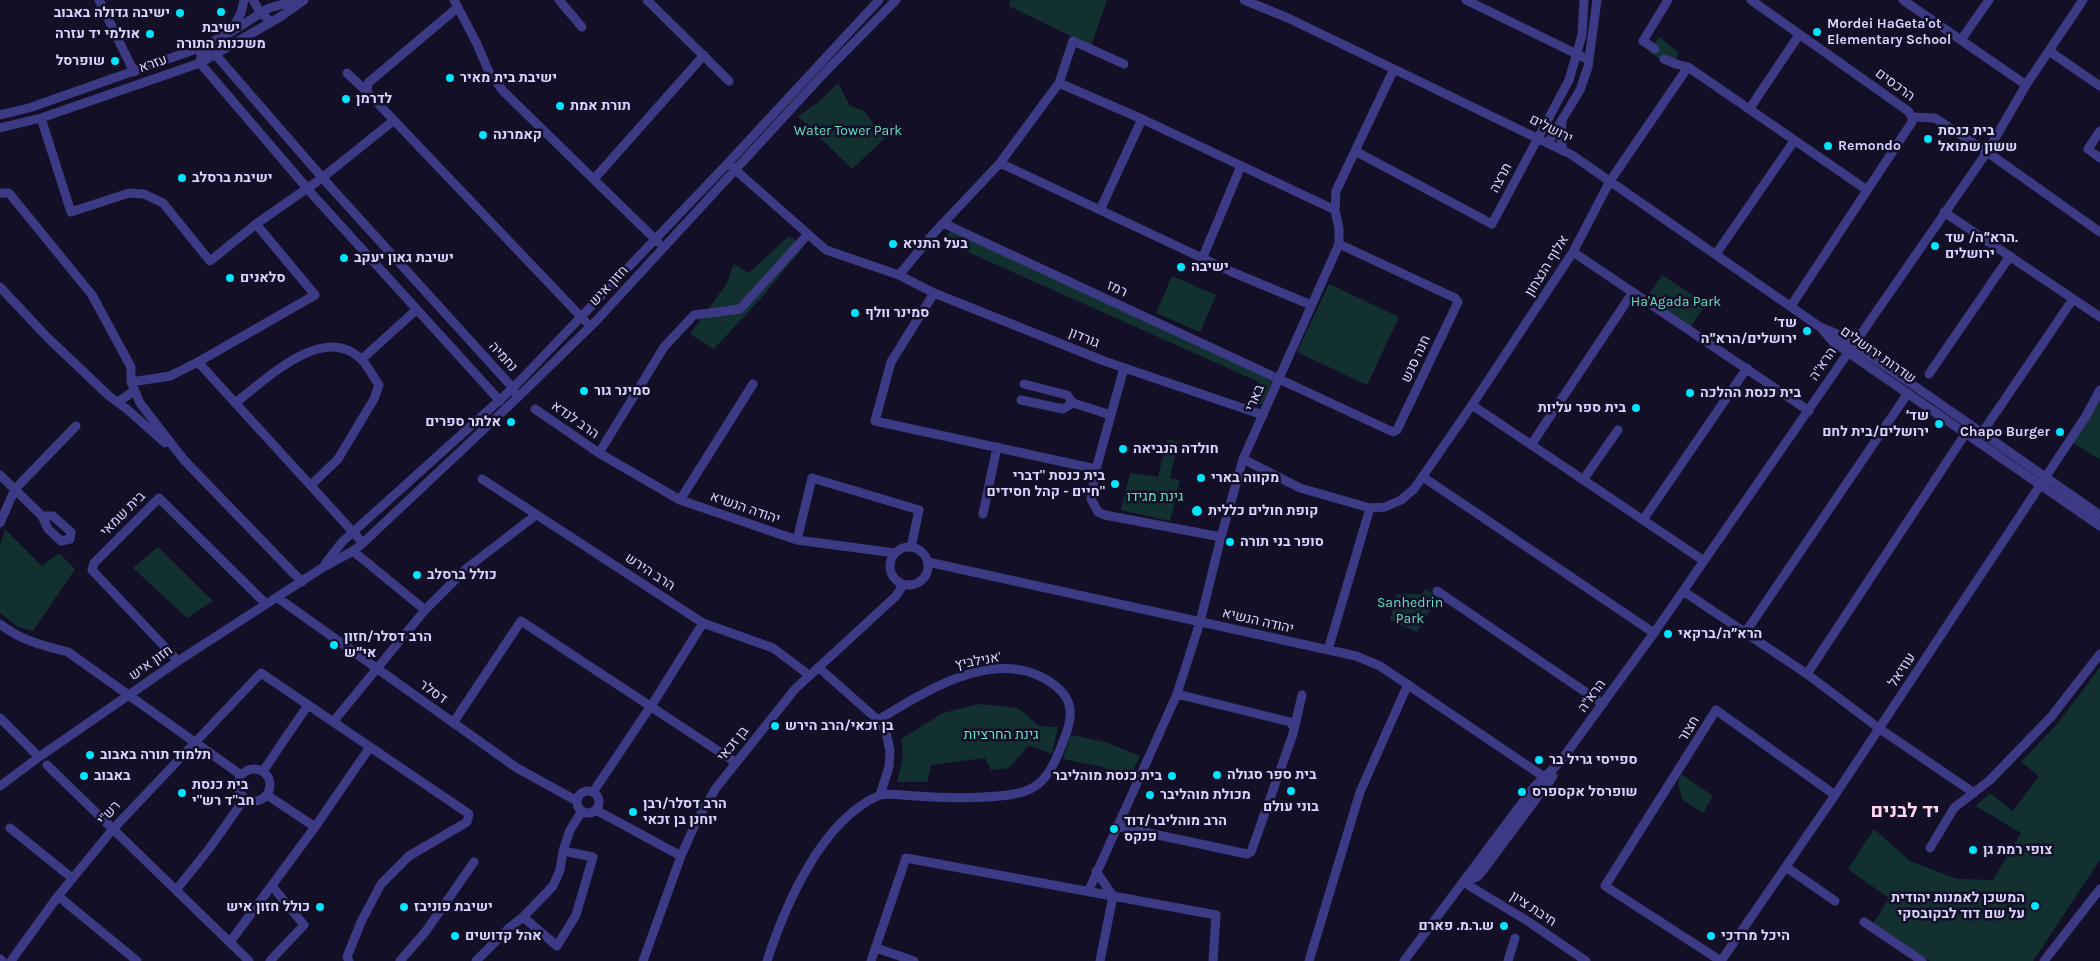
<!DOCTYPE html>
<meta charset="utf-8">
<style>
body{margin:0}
canvas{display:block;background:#130f26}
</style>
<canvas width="2100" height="961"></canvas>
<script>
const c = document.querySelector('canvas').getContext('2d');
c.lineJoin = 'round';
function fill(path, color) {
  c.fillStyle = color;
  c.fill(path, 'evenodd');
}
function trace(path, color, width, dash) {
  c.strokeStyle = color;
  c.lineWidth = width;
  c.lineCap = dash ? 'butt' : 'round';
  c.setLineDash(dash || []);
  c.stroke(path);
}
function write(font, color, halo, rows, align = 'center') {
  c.font = font + ' Karla,Heebo,sans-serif';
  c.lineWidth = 5;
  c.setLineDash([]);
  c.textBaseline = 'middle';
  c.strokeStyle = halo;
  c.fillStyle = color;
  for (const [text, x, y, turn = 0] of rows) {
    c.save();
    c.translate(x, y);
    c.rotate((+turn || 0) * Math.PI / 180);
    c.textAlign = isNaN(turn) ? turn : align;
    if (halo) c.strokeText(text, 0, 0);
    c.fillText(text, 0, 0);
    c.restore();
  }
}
fill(new Path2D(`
 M1010 0H1107L1091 46 1009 6Z
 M1659 37 1679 53 1672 67 1649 52Z
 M838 83 850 106 864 111 878 131 886 133 885 138 852 169 798 116 820 101Z
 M951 231 1273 379 1262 405 1252 400 1259 382 941 240Z
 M789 236 804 246 761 298 714 349 690 334 726 285 734 264 749 273Z
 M1662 275 1706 304 1690 328 1646 299Z
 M1172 276 1216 295 1200 332 1156 313Z
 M1329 284 1399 317 1367 385 1297 352Z
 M2100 393V460L2069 440Z
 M1167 439 1178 442 1170 478 1180 480 1170 521 1121 510 1130 473 1158 477Z
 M5 529 42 566 59 553 75 569 33 631 18 627 0 613V547Z
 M158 547 213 601 187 618 133 568Z
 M1426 589 1438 597 1417 632 1390 620 1397 594H1421Z
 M2100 667V860L2033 961H1930L1873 924 1889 898 1848 869 1874 829 1910 861 1957 879 1993 880 2021 833 1976 806 1990 793 2013 811 2039 776 2021 762 2058 723Z
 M979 704 1018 708 1039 726 1058 727 1052 754 1029 745 1009 768 991 770 985 758 931 765 927 782H897L903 757 901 739 943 713Z
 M1071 735 1105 742 1140 756 1128 780 1103 767 1063 759Z
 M1681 774 1713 796 1703 813 1682 799 1678 783Z`), '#12302f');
trace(new Path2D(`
 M99 0 134 72
 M253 0 260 12 271 22
 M454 0 477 44 489 72 503 91 658 242
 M559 0 582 27
 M647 0 729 81
 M1244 0 1288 18 1572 155 1820 327 1837 334 1916 387 2100 515
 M1466 0 1589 60
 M1751 0 1908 111 1912 117 1935 118 1987 152 2100 232
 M1903 0 2026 85
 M457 8 368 83 367 92 585 321
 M232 29 241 13 244 0
 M1961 40 1989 0
 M202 47 215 54 327 183 513 388 514 392
 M202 47 200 63 312 194 500 401
 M1655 49 1643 41 1668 0
 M2049 51 2100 86
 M1664 59 1676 64 1688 67 1867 190
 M347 73 367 92
 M1059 83 1142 119 1335 210
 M1750 108 1799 35
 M0 115 29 108 202 47 231 32 269 8 299 0
 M41 118 71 212 129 193 144 194 163 203 210 261 256 224 322 178 393 121
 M1562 121 1561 139 1563 151
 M0 128 41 118 200 63 280 17 304 0
 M2100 131 2088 149 2100 158
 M1548 143 1580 90 1588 67 1597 0
 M1355 151 1492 224 1569 80 1582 35 1584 0
 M1000 163 1232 272 1311 305
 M731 166 826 250 899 275 934 293 1104 361 1263 415
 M594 179 704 55
 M0 193H9L92 295 131 367V382L140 403 184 460 302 582
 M1100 210 1142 119
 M1944 212 2100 317
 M943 223 1393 432 1397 430 1458 302 1455 298 1339 244
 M1573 252 1809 411
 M1716 254 1794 141
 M1202 259 1241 166
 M899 275 934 233 1000 163 1059 83 1073 41 1124 64
 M0 287 47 337 109 396 128 410 165 443
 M934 293 891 362 875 421 1096 469
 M1791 306 1912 122V117
 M1822 329 1833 342 2100 526
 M362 359 416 310
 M198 362 363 543
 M1124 368 1096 469 1091 499 1098 512 1105 515 1221 537
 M1929 374 2010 256
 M131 382 170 376 198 362 315 295 256 224
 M1024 384 1067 395 1073 403
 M1021 400 1063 409 1073 403 1111 415
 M118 402 134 391
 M235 403C266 380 323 322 361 359 368 366 373 377 379 385L374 399 338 459 311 485
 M1472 405 1704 561
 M535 409 599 453 680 500 797 540 895 553
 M1982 433 2073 299
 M1531 445 1633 292
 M599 453 664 347 694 315 740 309 808 234
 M1243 459 1300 488 1370 508 1385 507 1401 500 1414 489 1472 405 1573 252 1610 181 1688 67
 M0 475 42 516
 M1423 477 1654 633
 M482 479 703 623 773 648 809 675
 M1583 480 1618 430
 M680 500 753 384
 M983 514 997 447
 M42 516H53L71 532 70 539 61 541 48 529Z
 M1643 520 1747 368
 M0 523 15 489 76 426
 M797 540 812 478 919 510 911 547
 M890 566a19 19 0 1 1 38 0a19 19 0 1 1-38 0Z
 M353 551 425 610
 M928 562 1356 656 1380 666 1550 781
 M325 564 342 542 513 388 728 163 879 0
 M1437 591 1603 704
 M1683 591 1807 674 1880 729 1974 793
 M278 598 517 768 577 801
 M0 624C20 640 44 646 68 652L241 775
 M1745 633 1908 393
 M1328 650 1370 508
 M178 661 92 570 94 563 159 498 266 604
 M818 667 878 720 886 732 890 751 889 767 880 795
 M1807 674 1966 433
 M1177 694 1290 722 1293 726
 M0 718 39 757
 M333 722 425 610 467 568 536 515
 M453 723 521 621 735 762
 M47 765 249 961
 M238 785a16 16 0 1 1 32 0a16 16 0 1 1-32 0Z
 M263 771 308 705
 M0 786 39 757 178 661 322 568 353 551 363 543 516 399 596 321 827 70 896 0
 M577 802a11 11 0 1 1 22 0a11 11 0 1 1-22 0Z
 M593 792 655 700 703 623
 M267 795 315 827
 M1835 795 1716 710 1605 886 1721 961 1835 795 2086 416 2100 390
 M596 810 681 856
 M1116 826 1247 854 1251 852 1293 734 1302 695
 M10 828 72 878
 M1930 848 1954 808 1990 780 2051 717 2100 654
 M1786 867 1835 901
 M1096 871 1113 896
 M1463 882 1477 877 1484 869 1553 776
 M1463 882 1526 920 1586 961
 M176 890 209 849 245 798
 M1088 892 1177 694 1200 622 1221 537 1243 459 1339 244V229L1335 210 1336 191 1394 69
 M58 896 137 961
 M523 917 557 946 576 915 593 857 563 851
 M1864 922 1922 961
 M230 942 315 827 370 747
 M876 948 914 961
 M0 959 2 961
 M11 961 58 896 113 829 261 673 469 814 467 822 409 856 381 884 361 922 347 957 349 961
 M270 961 304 925 272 886
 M400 961 426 931 474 862
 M476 961 510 927 523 917 553 886 560 870 563 851 570 830 582 811
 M643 961 681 856 697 820 716 788 795 689 896 596 903 585
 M767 961C785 906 821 821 878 796 885 792 907 796 916 796 942 798 1005 800 1028 790 1048 782 1056 760 1063 742 1071 722 1076 704 1058 688 1003 641 927 690 878 720
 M871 961 906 858 1216 915 1213 961
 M1100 961 1113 896
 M1309 961 1360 792 1408 684
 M1404 961 1534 787 1560 762 1654 633 1987 152 2026 85 2083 0
 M1508 961 1515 938
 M2044 961 2100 889`), '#3d3a85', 9);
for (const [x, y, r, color] of [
 [221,12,5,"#00e5ff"],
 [180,13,5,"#00e5ff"],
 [1817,32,5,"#00e5ff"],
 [150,34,5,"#00e5ff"],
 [115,61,5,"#00e5ff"],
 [450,78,5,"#00e5ff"],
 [346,99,5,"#00e5ff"],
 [560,106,5,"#00e5ff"],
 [483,135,5,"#00e5ff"],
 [1928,139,5,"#00e5ff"],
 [1828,146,5,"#00e5ff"],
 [182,178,5,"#00e5ff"],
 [893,244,5,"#00e5ff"],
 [1935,246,5,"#00e5ff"],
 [344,258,5,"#00e5ff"],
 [1181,267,5,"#00e5ff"],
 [230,278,5,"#00e5ff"],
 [855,313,5,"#00e5ff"],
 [1807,331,5,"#00e5ff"],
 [584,391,5,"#00e5ff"],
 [1690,393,5,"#00e5ff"],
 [1636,408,5,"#00e5ff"],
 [511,422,5,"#00e5ff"],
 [1939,424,5,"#00e5ff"],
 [2060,432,5,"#00e5ff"],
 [1123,449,5,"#00e5ff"],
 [1201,478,5,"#00e5ff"],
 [1115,484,5,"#00e5ff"],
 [1197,511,6,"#00e5ff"],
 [1230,542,5,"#00e5ff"],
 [417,575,5,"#00e5ff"],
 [1668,634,5,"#00e5ff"],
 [334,645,5,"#00e5ff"],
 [775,726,5,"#00e5ff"],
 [90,755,5,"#00e5ff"],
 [1539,760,5,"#00e5ff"],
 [1217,775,5,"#00e5ff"],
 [84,776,5,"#00e5ff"],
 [1172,776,5,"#00e5ff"],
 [1291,791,5,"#00e5ff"],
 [1522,792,5,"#00e5ff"],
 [182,793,5,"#00e5ff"],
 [1150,795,5,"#00e5ff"],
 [633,812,5,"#00e5ff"],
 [1114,829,5,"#00e5ff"],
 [1973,850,5,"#00e5ff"],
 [2035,906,5,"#00e5ff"],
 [320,907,5,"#00e5ff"],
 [404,907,5,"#00e5ff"],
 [1504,926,5,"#00e5ff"],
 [455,936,5,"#00e5ff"],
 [1711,936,5,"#00e5ff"]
]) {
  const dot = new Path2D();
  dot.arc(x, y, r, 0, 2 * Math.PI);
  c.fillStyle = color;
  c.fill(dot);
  trace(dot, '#130f26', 2);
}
write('bold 14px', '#d9d4ff', '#130f26', [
 ["ישיבה גדולה באבוב",170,13,"right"],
 ["Mordei HaGeta'ot",1827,24],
 ["Elementary School",1827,40],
 ["ישיבת",221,28,"center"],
 ["משכנות התורה",221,44,"center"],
 ["אולמי יד עזרה",140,34,"right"],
 ["שופרסל",105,61,"right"],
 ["ישיבת בית מאיר",460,78],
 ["לדרמן",356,99],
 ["תורת אמת",570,106],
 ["בית כנסת",1938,131],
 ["ששון שמואל",1938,147],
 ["קאמרנה",493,135],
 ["Remondo",1838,146],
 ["ישיבת ברסלב",192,178],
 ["הרא״ה/ שד.",1945,238],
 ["ירושלים",1945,254],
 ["בעל התניא",903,244],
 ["ישיבת גאון יעקב",354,258],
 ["ישיבה",1191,267],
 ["סלאנים",240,278],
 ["סמינר וולף",865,313],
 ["שד׳",1797,323,"right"],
 ["ירושלים/הרא״ה",1797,339,"right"],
 ["סמינר גור",594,391],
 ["בית כנסת ההלכה",1700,393],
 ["בית ספר עליות",1626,408,"right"],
 ["שד׳",1929,416,"right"],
 ["ירושלים/בית לחם",1929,432,"right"],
 ["אלתר ספרים",501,422,"right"],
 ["Chapo Burger",2050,432,"right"],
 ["חולדה הנביאה",1133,449],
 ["בית כנסת \"דברי",1105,476,"right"],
 ["חיים - קהל חסידים\"",1105,492,"right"],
 ["מקווה בארי",1211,478],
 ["קופת חולים כללית",1208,511],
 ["סופר בני תורה",1240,542],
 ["כולל ברסלב",427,575],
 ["הרא״ה/ברקאי",1678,634],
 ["הרב דסלר/חזון",344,637],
 ["אי״ש",344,653],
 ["בן זכאי/הרב הירש",785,726],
 ["תלמוד תורה באבוב",100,755],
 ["ספייסי גריל בר",1549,760],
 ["בית ספר סגולה",1227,775],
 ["באבוב",94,776],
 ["בית כנסת מוהליבר",1162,776,"right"],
 ["בית כנסת",192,785],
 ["חב\"ד רש\"י",192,801],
 ["שופרסל אקספרס",1532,792],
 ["מכולת מוהליבר",1160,795],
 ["הרב דסלר/רבן",643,804],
 ["יוחנן בן זכאי",643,820],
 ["בוני עולם",1291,807,"center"],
 ["הרב מוהליבר/דוד",1124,821],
 ["פנקס",1124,837],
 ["צופי רמת גן",1983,850],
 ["המשכן לאמנות יהודית",2025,898,"right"],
 ["על שם דוד לבקובסקי",2025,914,"right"],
 ["כולל חזון איש",310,907,"right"],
 ["ישיבת פוניבז",414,907],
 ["ש.ר.מ. פארם",1494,926,"right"],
 ["אהל קדושים",465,936],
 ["היכל מרדכי",1721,936]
], 'left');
write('14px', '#d9d4ff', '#130f26', [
 ["עזרא",153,64,-19],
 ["הרכסים",1895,85,36],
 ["ירושלים",1551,129,27],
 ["תרצה",1501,178,-62],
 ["אלוף הנצחון",1547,266,-58],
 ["חזון איש",609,286,-47],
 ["רמז",1117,289,25],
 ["גורדון",1084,338,22],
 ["שדרות ירושלים",1878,355,35],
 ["נחמיה",503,357,48],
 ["חנה סנש",1416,359,-65],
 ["הרא\"ה",1823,364,-56],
 ["בארי",1255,398,-67],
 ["הרב לנדא",575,420,35],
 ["יהודה הנשיא",745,508,19],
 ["בית שמאי",123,514,-45],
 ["הרב הירש",650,572,33],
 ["יהודה הנשיא",1258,621,13],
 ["אנילביץ'",978,661,-10],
 ["חזון איש",151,663,-35],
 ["עוזיאל",1902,670,-57],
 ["דסלר",433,692,35],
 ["הרא\"ה",1592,696,-54],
 ["חצור",1689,729,-58],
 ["בן זכאי",733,744,-51],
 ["רש\"י",109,813,-48],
 ["חיבת ציון",1533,909,33]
]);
write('14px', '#5fe0c0', '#130f26', [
 ["Water Tower Park",848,131],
 ["Ha'Agada Park",1676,302],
 ["גינת מגידו",1155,497],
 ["Sanhedrin",1410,603],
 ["Park",1410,619],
 ["גינת החרציות",1001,735]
]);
write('bold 19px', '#ffd6f0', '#130f26', [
 ["יד לבנים",1905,812]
]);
</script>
